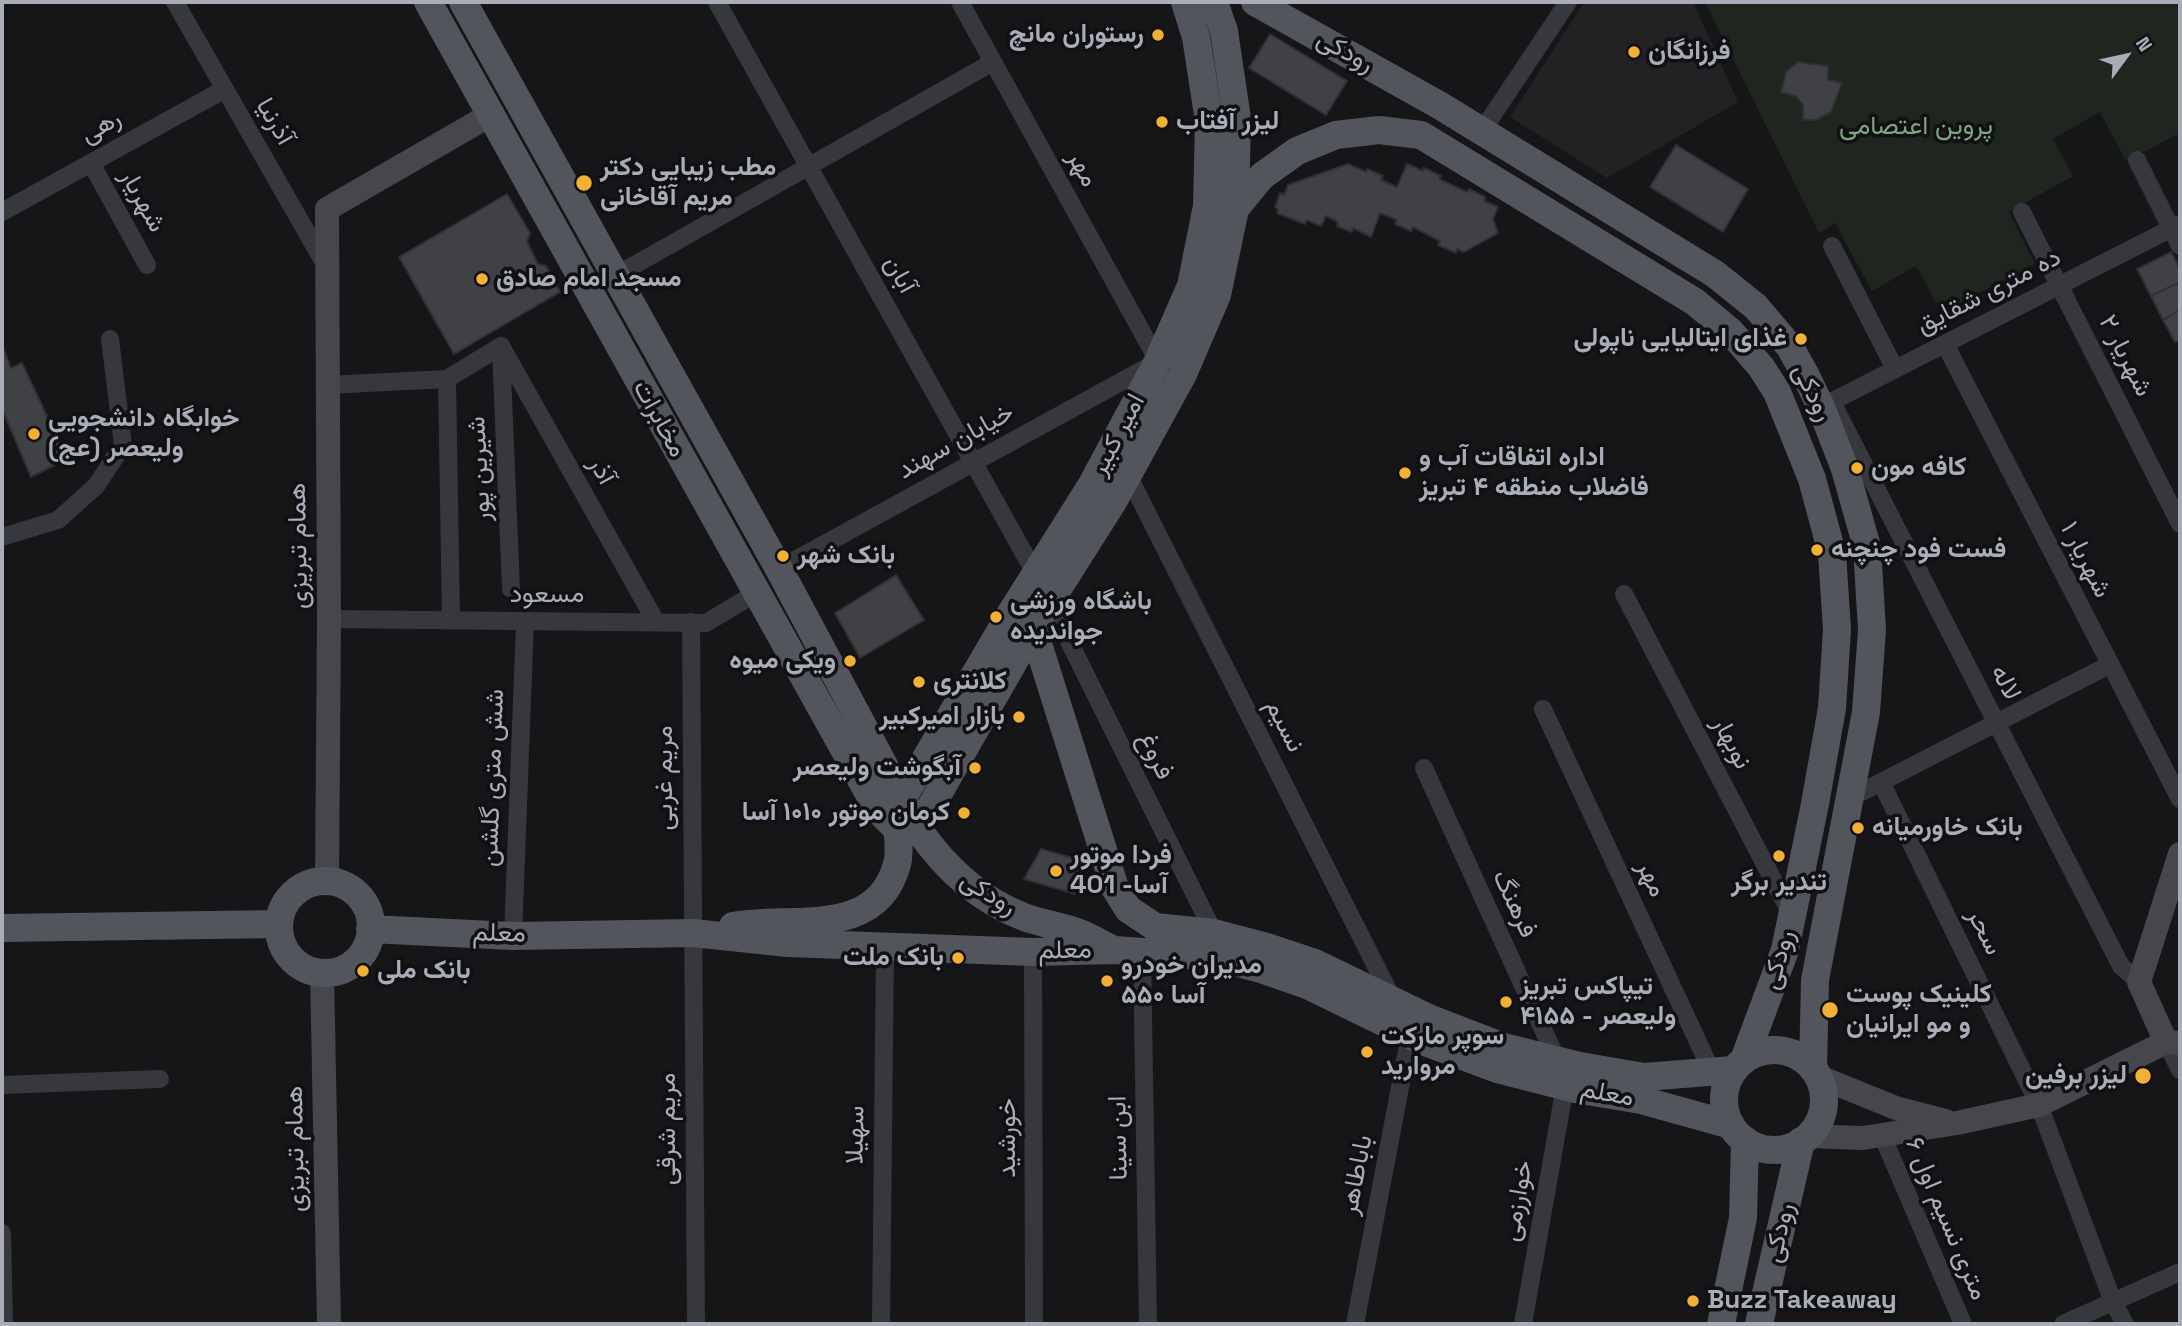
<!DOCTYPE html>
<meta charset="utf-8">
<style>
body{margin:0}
#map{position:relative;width:2182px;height:1326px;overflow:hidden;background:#161618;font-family:"Space Grotesk",sans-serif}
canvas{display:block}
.frame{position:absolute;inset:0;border:4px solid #a8adb8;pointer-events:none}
.north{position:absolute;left:2091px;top:21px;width:70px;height:70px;-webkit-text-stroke:5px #111113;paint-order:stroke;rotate:57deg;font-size:19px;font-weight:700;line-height:28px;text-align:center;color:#a8adb8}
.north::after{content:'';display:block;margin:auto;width:24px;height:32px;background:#a8adb8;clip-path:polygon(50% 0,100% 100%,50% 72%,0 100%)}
</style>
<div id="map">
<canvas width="2182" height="1326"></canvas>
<div class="frame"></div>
<div class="north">N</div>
</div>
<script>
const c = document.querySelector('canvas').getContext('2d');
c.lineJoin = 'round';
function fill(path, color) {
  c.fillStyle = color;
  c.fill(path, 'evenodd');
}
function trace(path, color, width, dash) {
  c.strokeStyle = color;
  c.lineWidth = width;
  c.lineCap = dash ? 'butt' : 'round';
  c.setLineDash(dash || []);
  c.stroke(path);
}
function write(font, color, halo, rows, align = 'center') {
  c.font = font + ' "Space Grotesk",Vazirmatn,sans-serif';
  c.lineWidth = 7;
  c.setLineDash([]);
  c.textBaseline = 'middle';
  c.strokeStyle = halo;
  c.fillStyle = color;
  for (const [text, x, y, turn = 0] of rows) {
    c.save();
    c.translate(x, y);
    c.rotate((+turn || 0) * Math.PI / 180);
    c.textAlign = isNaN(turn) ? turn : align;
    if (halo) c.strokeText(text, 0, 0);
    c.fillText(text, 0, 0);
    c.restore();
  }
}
fill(new Path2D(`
 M1584 2H1693L1738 102 1607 178 1510 117Z`), '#222225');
fill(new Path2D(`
 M1705 2H2180V133L2126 161 2100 112 2053 139 2073 176 2009 212 2035 264 1942 313 1916 266 1872 291 1835 223 1819 233Z`), '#1e261f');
const building = new Path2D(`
 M1270 34 1347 81 1326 115 1249 68Z
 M1798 62 1828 66V80L1842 83 1831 112 1816 120H1803V105L1796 96 1781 92 1786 72Z
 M1676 145 1748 189 1723 232 1650 187Z
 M1348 164 1366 172 1367 169 1383 176 1381 180 1397 187 1407 164 1423 171 1424 168 1441 176 1439 179 1467 192 1469 189 1485 197 1484 201 1498 207 1493 219 1498 233 1464 252 1457 249 1456 253 1438 245 1440 241 1413 227 1411 231 1395 224 1397 220 1380 213 1371 237 1353 228 1352 232 1337 226 1338 222 1326 216 1321 226 1307 220 1305 224 1277 213 1278 209 1275 207 1280 193 1284 195 1288 185Z
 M507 194 530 233 527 242 538 264 546 266 560 292 454 354 399 257Z
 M2171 252 2180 269V282L2151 296 2137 269Z
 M2180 282V310L2163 320 2151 296Z
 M2180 310V340L2175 342 2163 320Z
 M2 345 11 368 22 363 67 459 31 477 2 409Z
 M896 575 924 620 860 658 835 613Z
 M1041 849 1087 862 1075 894 1024 879Z`);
fill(building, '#404145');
trace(building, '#303034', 2);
trace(new Path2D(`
 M175 2 326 266
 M717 2 1035 573
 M960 2 1158 361
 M1482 131 1568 2
 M2137 160 2180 246
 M91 163 147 265
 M2 212 225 89
 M2022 212 2180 524
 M1832 246 1895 369
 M615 276 993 62
 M1945 344 2180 799
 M501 346 656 622
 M501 350 511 589
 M447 379 451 621
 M327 385 447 379 501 346
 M1832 402 2121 966 2139 982
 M1821 407 2180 224
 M1128 475 1393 1000
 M2 537 58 520 96 486 123 445 110 339
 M779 569 1157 362
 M1624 594 1792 916
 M1050 603 1214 933
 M329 619 706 623 756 593
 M691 622 696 1324
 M1543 709 1712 1072
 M1424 768 1557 1060
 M1881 782 2039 1105 2113 1302 2125 1324
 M1852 797 2109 665
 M513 936 525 622
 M1033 952 1034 1324
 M1142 952 1148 1324
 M2166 1042 2180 1070
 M2 1085 160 1079
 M1882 1135 1963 1324
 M2 1233 4 1324
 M881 1324 885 947
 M1355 1324 1410 1035
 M1523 1324 1565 1086
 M2063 1324 2180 1272`), '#37383d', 18);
trace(new Path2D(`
 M327 881 329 619 327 209 490 115
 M322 973 329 1324
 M2166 1042 2139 982 2180 854
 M1817 1076 1896 1108 1946 1121
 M1808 1136 1863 1138 1957 1123 2039 1105 2166 1042 2180 1043`), '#45474d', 24);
trace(new Path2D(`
 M428 2 878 810 898 830
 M463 2 779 569 918 829C945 868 979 900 1024 917 1039 923 1056 925 1071 930 1085 934 1098 942 1110 948
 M1255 2 1439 105 1715 274 1756 307 1790 347 1806 376 1821 407 1845 469 1867 547 1872 630 1866 712 1815 980 1813 1069
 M1235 209 1262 176 1297 151 1336 135 1379 130 1421 135 1695 302 1731 332 1761 367 1777 392 1812 479 1832 553 1837 630 1832 708 1815 804 1785 950 1744 1060
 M1033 628 1115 888 1128 909 1155 927 1214 933 1267 947 1315 963 1431 1019 1504 1047 1580 1066 1644 1077 1734 1070
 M918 829 1033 628 1114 500 1183 374 1217 295 1235 209 1237 119 1224 31 1214 2
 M279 927a46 46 0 1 1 92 0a46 46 0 1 1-92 0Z
 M733 926C792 915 877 940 897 864 900 854 898 842 898 832 899 821 901 810 902 799L1011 613 1091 486 1158 361 1191 286 1207 206 1209 121 1196 37 1185 2
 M2 928 279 924
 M370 929 513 936 693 933 788 943 1033 952 1114 950 1214 957 1261 969 1307 985 1422 1041 1497 1069 1575 1089 1641 1100 1731 1125
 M1724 1100a50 50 0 1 1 100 0a50 50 0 1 1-100 0Z
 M1721 1324 1743 1218 1745 1140
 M1759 1324 1801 1141`), '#53555c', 28);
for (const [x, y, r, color] of [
 [1158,35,7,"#f2b134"],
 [1634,52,7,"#f2b134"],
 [1162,122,7,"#f2b134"],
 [584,183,9,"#f2b134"],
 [482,279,7,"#f2b134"],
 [1801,339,7,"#f2b134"],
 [34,434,7,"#f2b134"],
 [1857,468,7,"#f2b134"],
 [1405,473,7,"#f2b134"],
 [1817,550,7,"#f2b134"],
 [783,556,7,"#f2b134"],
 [996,617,7,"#f2b134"],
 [850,661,7,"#f2b134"],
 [919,682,7,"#f2b134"],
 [1019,717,7,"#f2b134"],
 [975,768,7,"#f2b134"],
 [964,813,7,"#f2b134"],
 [1858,828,7,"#f2b134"],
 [1779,856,7,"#f2b134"],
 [1056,871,7,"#f2b134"],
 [958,958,7,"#f2b134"],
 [363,971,7,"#f2b134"],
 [1107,981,7,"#f2b134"],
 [1506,1002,7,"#f2b134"],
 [1830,1010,9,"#f2b134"],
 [1367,1052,7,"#f2b134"],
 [2143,1076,9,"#f2b134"],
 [1693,1301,7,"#f2b134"]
]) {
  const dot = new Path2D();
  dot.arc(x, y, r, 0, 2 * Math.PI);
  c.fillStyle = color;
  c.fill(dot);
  trace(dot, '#111113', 2.5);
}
write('bold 26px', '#a8adb8', '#111113', [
 ["رستوران مانچ",1144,35,"right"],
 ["فرزانگان",1648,52],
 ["لیزر آفتاب",1176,122],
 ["مطب زیبایی دکتر",600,168],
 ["مریم آقاخانی",600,198],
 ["مسجد امام صادق",496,279],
 ["غذای ایتالیایی ناپولی",1787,339,"right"],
 ["خوابگاه دانشجویی",48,419],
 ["ولیعصر (عج)",48,449],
 ["اداره اتفاقات آب و",1419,458],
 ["فاضلاب منطقه ۴ تبریز",1419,488],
 ["کافه مون",1871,468],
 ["فست فود چنچنه",1831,550],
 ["بانک شهر",797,556],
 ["باشگاه ورزشی",1010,602],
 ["جواندیده",1010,632],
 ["ویکی میوه",836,661,"right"],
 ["کلانتری",933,682],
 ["بازار امیرکبیر",1005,717,"right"],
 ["آبگوشت ولیعصر",961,768,"right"],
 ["کرمان موتور ۱۰۱۰ آسا",950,813,"right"],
 ["بانک خاورمیانه",1872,828],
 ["فردا موتور",1070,856],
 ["401 -آسا",1070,886],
 ["تندیر برگر",1779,883,"center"],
 ["بانک ملت",944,958,"right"],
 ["مدیران خودرو",1121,966],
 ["۵۵۰ آسا",1121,996],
 ["بانک ملی",377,971],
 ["تیپاکس تبریز",1520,987],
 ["ولیعصر - ۴۱۵۵",1520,1017],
 ["کلینیک پوست",1846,995],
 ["و مو ایرانیان",1846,1025],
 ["سوپر مارکت",1381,1037],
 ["مروارید",1381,1067],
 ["لیزر برفین",2127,1076,"right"],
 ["Buzz Takeaway",1707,1301]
], 'left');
write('26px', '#a8adb8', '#111113', [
 ["رودکى",1345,52,29],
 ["آذرنیا",274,122,60],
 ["رهی",101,127,-29],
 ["مهر",1082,169,61],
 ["شهریار",142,201,61],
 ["آبان",899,275,61],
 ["ده متری شقایق",1989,292,-27],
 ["شهریار ۲",2125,356,63],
 ["رودکى",1812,393,64],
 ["مخابرات",659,419,61],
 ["امیر کبیر",1118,435,-62],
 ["خیابان سهند",956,442,-29],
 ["شیرین پور",480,469,-93],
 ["آذر",601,471,61],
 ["همام تبریزی",299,546,-91],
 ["شهریار ۱",2085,560,63],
 ["مسعود",547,595],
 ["لاله",2005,683,63],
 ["نسیم",1284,726,63],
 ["نوبهار",1731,743,62],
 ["فروغ",1155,756,64],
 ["شش متری گلشن",493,778,-88],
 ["مریم غربی",665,778,-90],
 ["مهر",1651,879,65],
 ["رودکی",988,894,32],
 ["فرهنگ",1514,904,65],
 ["سحر",1984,932,64],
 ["معلم",499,934,1],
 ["معلم",1065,951,-1],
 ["رودکى",1779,960,-74],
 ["معلم",1607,1094,10],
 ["مریم شرقی",668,1129,-90],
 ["سهیلا",856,1135,-89],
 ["خورشید",1008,1138,-90],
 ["ابن سینا",1119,1138,-91],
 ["همام تبریزی",296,1149,-91],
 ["باباطاهر",1357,1175,-79],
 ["خوارزمی",1518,1201,-80],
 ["۶ متری نسیم اول",1946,1219,67],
 ["رودکی",1780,1233,-77]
]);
write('26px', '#7fa381', '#111113', [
 ["پروین اعتصامى",1916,127]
]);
</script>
